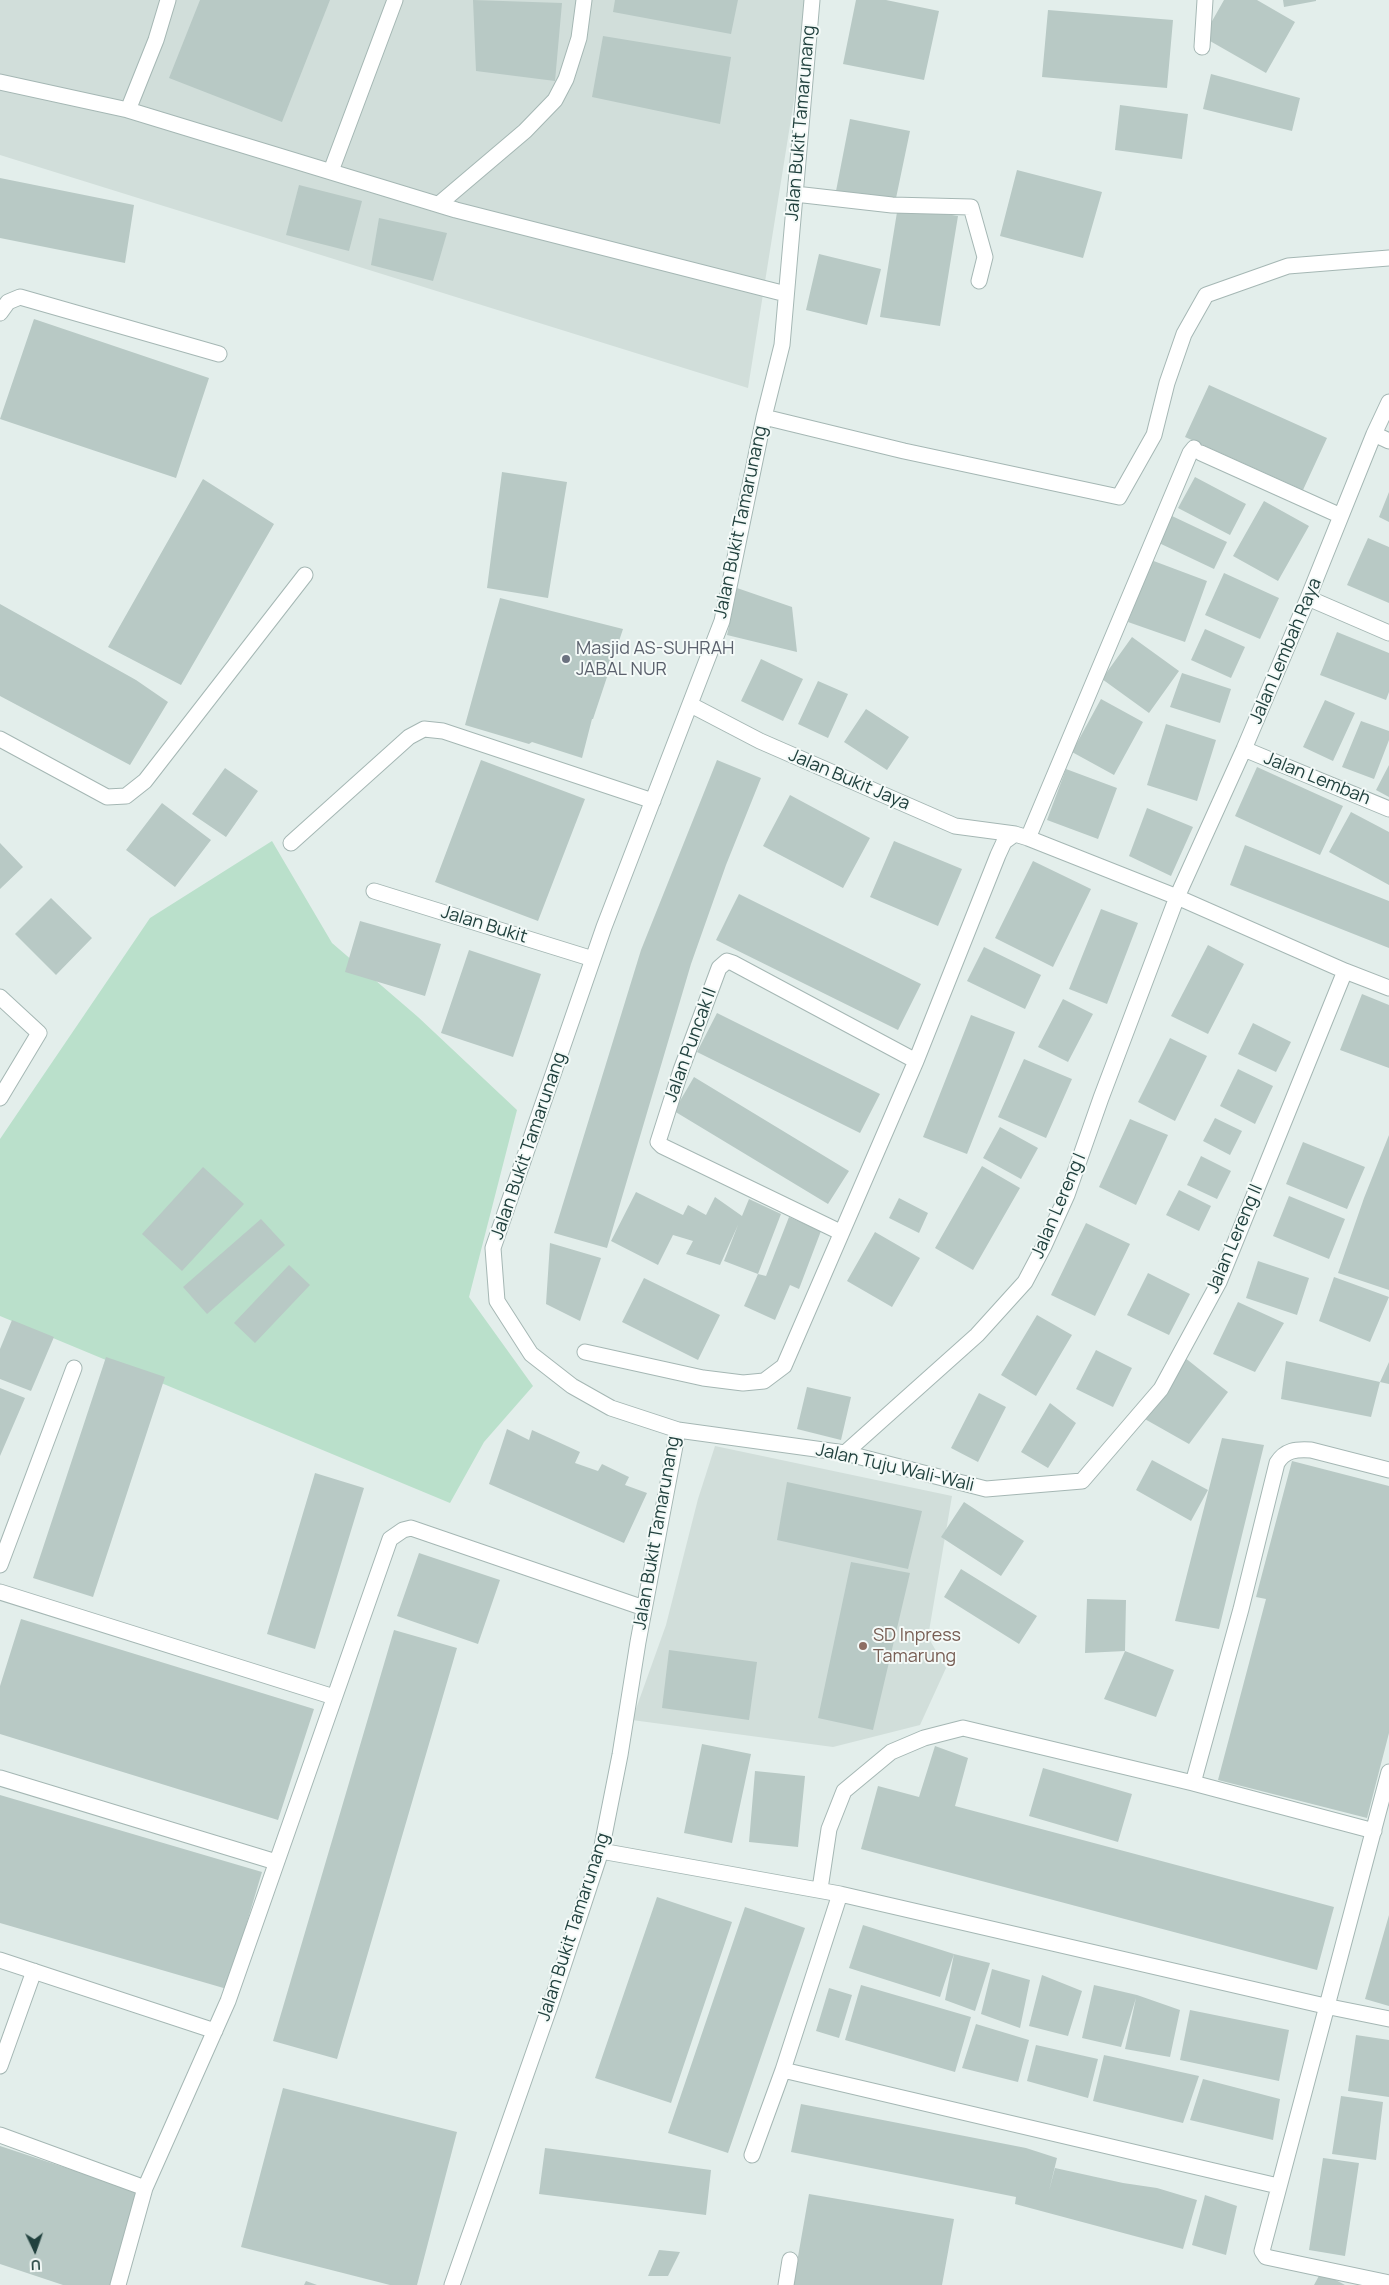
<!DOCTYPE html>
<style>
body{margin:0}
#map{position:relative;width:1389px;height:2285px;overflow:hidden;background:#e3eeeb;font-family:Manrope,sans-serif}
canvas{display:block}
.north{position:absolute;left:10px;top:2225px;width:50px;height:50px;-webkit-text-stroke:4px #f4faf8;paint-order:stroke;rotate:177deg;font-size:14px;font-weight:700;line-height:20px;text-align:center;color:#21413e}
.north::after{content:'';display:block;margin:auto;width:18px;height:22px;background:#21413e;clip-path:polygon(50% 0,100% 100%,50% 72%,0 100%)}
</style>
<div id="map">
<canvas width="1389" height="2285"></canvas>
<div class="north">U</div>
</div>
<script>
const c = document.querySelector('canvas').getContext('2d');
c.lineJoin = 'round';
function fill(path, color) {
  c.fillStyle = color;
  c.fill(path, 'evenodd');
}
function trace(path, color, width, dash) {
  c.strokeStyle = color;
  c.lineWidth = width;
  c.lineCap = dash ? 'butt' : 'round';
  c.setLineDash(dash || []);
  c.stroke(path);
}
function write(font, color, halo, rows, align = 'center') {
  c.font = font + ' Manrope,sans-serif';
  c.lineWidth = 4;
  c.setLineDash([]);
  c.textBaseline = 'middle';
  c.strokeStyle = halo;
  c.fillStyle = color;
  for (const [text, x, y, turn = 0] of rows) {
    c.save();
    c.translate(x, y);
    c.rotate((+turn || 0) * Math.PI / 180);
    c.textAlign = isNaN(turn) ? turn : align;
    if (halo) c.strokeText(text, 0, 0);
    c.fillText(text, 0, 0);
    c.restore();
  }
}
fill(new Path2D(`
 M0 0H810L748 388 0 155Z
 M715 1446 952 1496 928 1637 946 1668 920 1725 833 1747 632 1720 666 1625 698 1499Z`), '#d1deda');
fill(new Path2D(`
 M272 841 332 943 418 1017 517 1110 469 1297 533 1386 484 1442 450 1503 0 1316V1139L150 918Z`), '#bae0cb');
fill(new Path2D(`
 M200 0H330L282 122 169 78Z
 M473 0 562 3 555 81 476 71Z
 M615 0H738L731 34 613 12Z
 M856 0H886L939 11 924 80 843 64Z
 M1224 0H1257L1295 22 1266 73 1203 37Z
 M1283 0H1316V1L1284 7Z
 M1048 10 1173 20 1167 88 1042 77Z
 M603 36 731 57 720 124 592 97Z
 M1211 74 1300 98 1292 131 1203 109Z
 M1120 105 1188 114 1182 159 1115 150Z
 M850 119 910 131 895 203 836 191Z
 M1017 170 1102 192 1083 258 1000 236Z
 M0 178 134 205 125 263 0 238Z
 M299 185 362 201 349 251 286 235Z
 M898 206 958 216 940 326 880 317Z
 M379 218 447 233 433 281 371 265Z
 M819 254 881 269 867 325 806 310Z
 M34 319 209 378 176 478 0 419Z
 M1209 385 1327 438 1303 490 1185 437Z
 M502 472 567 482 548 598 487 588Z
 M1195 477 1246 504 1230 535 1178 508Z
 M203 479 274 524 181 685 108 647Z
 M1389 492V522L1379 517Z
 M1264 501 1309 526 1278 581 1233 556Z
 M1172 516 1227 542 1214 569 1159 543Z
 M1368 538 1389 547V603L1347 585Z
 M1151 560 1207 581 1185 642 1128 622Z
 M1224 573 1279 598 1260 639 1205 615Z
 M737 588 792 607 797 652 727 635Z
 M500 598 623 629 593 719H592L582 758 532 742 529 744 465 725Z
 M0 604 136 680 168 702 130 765 0 696Z
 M1205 629 1245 647 1231 678 1191 660Z
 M1337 632 1389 653V692L1386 700 1320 675Z
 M1132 637 1179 671 1149 713 1102 679Z
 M761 659 803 679 783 721 741 701Z
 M1182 673 1231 689 1220 723 1170 707Z
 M818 681 848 694 828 738 798 724Z
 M1101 699 1143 722 1114 775 1072 752Z
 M1325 700 1355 713 1333 761 1303 747Z
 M866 709 909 737 887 770 844 742Z
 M1361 721 1389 731V740L1374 779 1342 767Z
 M1166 724 1216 740 1197 801 1147 785Z
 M481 760 585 799 538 921 435 882Z
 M717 760 761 778 726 865 691 964 607 1248 554 1233 641 950Z
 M1389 765V797L1376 790Z
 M1257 767 1343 806 1320 855 1235 816Z
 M225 768 258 791 226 837 192 814Z
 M1066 769 1117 788 1098 839 1047 820Z
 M790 795 870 838 843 888 763 846Z
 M162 803 211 840 175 887 126 850Z
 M1147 808 1193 827 1171 876 1129 856Z
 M1351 812 1389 832V885L1329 852Z
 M894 841 962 869 938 926 870 897Z
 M0 843 23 867 0 889Z
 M1245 845 1389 901V948L1230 885Z
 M1033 861 1091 889 1053 967 995 938Z
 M739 894 921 984 898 1030 716 940Z
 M51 898 92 938 56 975 15 934Z
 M1101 909 1138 923 1107 1004 1069 989Z
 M360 921 441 944 425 996 345 972Z
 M1208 945 1244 964 1208 1034 1171 1016Z
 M984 947 1041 975 1025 1009 967 981Z
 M469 950 541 974 513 1057 441 1033Z
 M1362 994 1389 1005V1068L1340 1050Z
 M1063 999 1093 1014 1068 1062 1038 1047Z
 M717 1013 880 1094 860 1133 697 1052Z
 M971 1015 1015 1032 967 1154 923 1137Z
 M1253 1023 1291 1042 1276 1072 1238 1054Z
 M1170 1038 1207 1056 1175 1121 1138 1102Z
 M1024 1059 1072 1079 1046 1138 998 1117Z
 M1238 1069 1273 1086 1255 1124 1220 1106Z
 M694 1077 849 1171 828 1204 674 1111Z
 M1215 1118 1242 1131 1230 1155 1203 1141Z
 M1130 1119 1168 1135 1136 1205 1099 1187Z
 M1000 1127 1038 1148 1021 1179 983 1158Z
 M1389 1135V1290L1338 1273 1364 1198Z
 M1303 1142 1365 1167 1347 1209 1286 1184Z
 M1201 1156 1231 1171 1217 1199 1187 1185Z
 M982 1166 1020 1188 973 1270 935 1248Z
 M203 1167 244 1204 182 1271 142 1234Z
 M1179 1190 1211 1206 1199 1231 1166 1215Z
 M636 1192 683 1215 688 1205 706 1215 715 1197 742 1216 749 1199 781 1214 758 1274 724 1261 738 1225 720 1265 686 1254 693 1241 673 1235 658 1265 611 1241Z
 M1289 1196 1345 1219 1329 1259 1273 1236Z
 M899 1198 928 1213 919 1233 889 1218Z
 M789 1217 821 1231 799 1289 790 1285 775 1320 744 1306 758 1274 766 1276Z
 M261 1219 285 1245 207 1314 183 1287Z
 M1086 1223 1130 1244 1095 1316 1051 1295Z
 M875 1232 920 1258 892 1307 847 1281Z
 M550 1243 601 1258 580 1321 546 1304Z
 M1258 1261 1309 1278 1297 1315 1246 1298Z
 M289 1265 310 1285 255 1343 234 1323Z
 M1148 1273 1190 1294 1169 1335 1127 1315Z
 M1334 1277 1389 1297 1370 1342 1319 1321Z
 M644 1278 720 1315 698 1360 622 1322Z
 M1238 1302 1284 1323 1255 1372 1213 1354Z
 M1037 1315 1072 1335 1036 1396 1001 1375Z
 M12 1320 54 1337 31 1391 0 1379V1349Z
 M1096 1350 1132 1368 1113 1407 1076 1389Z
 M106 1357 165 1377 93 1597 33 1578Z
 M1184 1357 1228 1392 1189 1444 1143 1418Z
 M1286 1361 1380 1382 1371 1417 1281 1399Z
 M1389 1362V1384L1380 1382Z
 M807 1387 851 1397 841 1440 797 1429Z
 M0 1388 25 1398 0 1456Z
 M979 1393 1006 1407 978 1462 951 1448Z
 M1050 1403 1076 1423 1048 1468 1021 1452Z
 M507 1429 529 1440 532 1430 580 1452 575 1463 598 1471 602 1464 629 1477 625 1485 647 1493 624 1543 489 1484Z
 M1222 1438 1264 1445 1219 1629 1175 1621Z
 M1152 1460 1208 1490 1191 1521 1136 1490Z
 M1292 1461 1389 1486V1733L1367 1818 1218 1780 1266 1599 1256 1597Z
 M315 1473 364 1488 315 1649 267 1634Z
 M787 1482 922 1511 908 1569 777 1540Z
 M964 1502 1024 1541 1001 1576 941 1537Z
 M419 1553 500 1580 478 1644 397 1616Z
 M851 1562 910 1573 873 1730 818 1718Z
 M961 1569 1037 1616 1019 1644 944 1597Z
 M1087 1599 1126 1600 1125 1651 1174 1670 1156 1717 1104 1699 1125 1651 1085 1653Z
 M21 1619 314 1709 278 1820 0 1734V1686Z
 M394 1630 457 1648 337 2059 273 2041Z
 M669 1650 757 1662 749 1720 662 1708Z
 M702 1744 751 1754 732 1843 684 1833Z
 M935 1746 968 1758 955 1806 1334 1907 1317 1970 861 1849 878 1786 919 1797Z
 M1043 1768 1132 1794 1118 1842 1029 1816Z
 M755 1771 805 1776 798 1847 749 1842Z
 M0 1795 262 1872 227 1989 0 1923Z
 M657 1897 732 1922 671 2103 595 2078Z
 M745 1907 805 1928 728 2153 668 2133Z
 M1389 1915V2006L1365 1999Z
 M863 1925 954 1954 990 1963 975 2011 945 2000 954 1954 940 1997 849 1968Z
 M992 1969 1030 1980 1020 2028 981 2014Z
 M1042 1975 1082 1991 1068 2036 1029 2026Z
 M861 1985 971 2017 955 2072 845 2040Z
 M1094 1985 1137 1995 1180 2010 1170 2057 1125 2049 1136 1998 1121 2047 1082 2038Z
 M829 1988 852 1995 839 2038 816 2031Z
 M1190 2010 1289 2030 1279 2081 1180 2060Z
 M976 2024 1029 2040 1018 2082 962 2068Z
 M1356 2035 1389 2040V2097L1348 2091Z
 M1036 2045 1098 2059 1088 2098 1027 2081Z
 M1104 2055 1199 2076 1183 2123 1093 2101Z
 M1203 2079 1280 2099 1273 2140 1190 2120Z
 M283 2088 457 2132 417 2285H390L241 2247Z
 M1341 2096 1383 2102 1376 2160 1332 2154Z
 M801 2104 1026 2148 1057 2158 1049 2191 1055 2168 1123 2183 1157 2188 1197 2200 1183 2249 1015 2204 1016 2197 791 2152Z
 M0 2146 142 2193 110 2285H63L0 2264Z
 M545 2148 711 2170 706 2215 539 2194Z
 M1323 2158 1359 2163 1345 2256 1309 2250Z
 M809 2194 954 2219 942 2285H793Z
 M1205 2195 1237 2206 1226 2255 1192 2245Z
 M659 2250 680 2252 668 2276H648Z
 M1321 2272 1345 2285H1314Z
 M306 2281 317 2285H304Z`), '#b8c9c5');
const service = new Path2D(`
 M331 171 395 0
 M439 204 525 131 555 100 566 79 579 38 584 0
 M0 313 8 302 20 297 219 354
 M0 739 107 797 126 796 145 781 305 575
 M0 997 39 1033 0 1098
 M786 2285 790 2260`);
const minor = new Path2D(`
 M1202 47 1205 0
 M0 82 128 110 456 210 786 294
 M128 110 156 40 168 0
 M795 194 892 205 971 207 985 257 979 281
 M764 417 904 451 1119 497 1154 435 1167 383 1184 334 1206 295 1288 266 1389 258
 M1374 434 1389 441
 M1201 453 1341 516
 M1308 598 1389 633
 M691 705 760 741 955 826 1015 834 1028 838 1177 897 1345 971 1389 988
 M1244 749 1389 809
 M1028 838 1190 453 1194 448
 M291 843 409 737 424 729 443 731 653 801
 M374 891 593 959
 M840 1232 662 1146 658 1142 681 1070 719 968 727 961 733 963 916 1061
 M585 1352 703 1378 743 1383 764 1381 784 1366 916 1061 998 855 1004 842 1015 834
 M678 1430 845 1453 986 1489 1082 1481 1161 1389 1219 1282 1345 971
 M845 1453 977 1335 1025 1282 1044 1246 1067 1195 1101 1098 1177 897 1244 749 1308 598 1374 434 1389 402
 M0 1565 74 1368
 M0 1592 334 1697
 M1389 1772 1262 2251 1266 2257 1389 2283
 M0 1778 276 1862
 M1193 1783 1241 1609 1277 1463C1285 1450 1296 1449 1311 1450L1389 1470
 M601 1851 840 1894 1325 2006 1389 2019
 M820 1889 829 1829 844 1791 891 1752 924 1738 963 1728 1193 1783 1374 1831
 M0 1960 215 2031
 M0 2066 34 1971
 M783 2070 1278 2186
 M0 2135 145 2188
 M752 2155 783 2070 840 1894
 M118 2285 145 2188 228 2001 390 1539 403 1530 411 1528 644 1608
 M452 2285 550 2006 601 1851 620 1755 638 1642 678 1430 611 1408 572 1386 531 1354 497 1301 493 1248 604 927 722 621 764 417 782 345 812 0`);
trace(service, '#a5b7b4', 17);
trace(minor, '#a5b7b4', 17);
trace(service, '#fff', 15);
trace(minor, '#fff', 15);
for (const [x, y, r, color] of [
 [566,659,5,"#6b7280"],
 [863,1646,5,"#8d6e63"]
]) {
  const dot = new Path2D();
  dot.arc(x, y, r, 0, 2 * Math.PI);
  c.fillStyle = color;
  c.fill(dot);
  trace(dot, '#f4faf8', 2);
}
write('18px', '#21413e', '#f4faf8', [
 ["Jalan Bukit Tamarunang",801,123,-85],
 ["Jalan Bukit Tamarunang",741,522,-78],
 ["Jalan Lembah Raya",1286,651,-67],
 ["Jalan Lembah",1317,779,22],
 ["Jalan Bukit Jaya",849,780,23],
 ["Jalan Bukit",484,925,17],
 ["Jalan Puncak II",691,1045,-70],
 ["Jalan Bukit Tamarunang",529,1146,-71],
 ["Jalan Lereng I",1059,1206,-67],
 ["Jalan Lereng II",1235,1239,-67],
 ["Jalan Tuju Wali-Wali",895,1468,13],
 ["Jalan Bukit Tamarunang",657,1533,-80],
 ["Jalan Bukit Tamarunang",574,1927,-72]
]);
write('18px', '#5b616d', '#f4faf8', [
 ["Masjid AS-SUHRAH",576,649],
 ["JABAL NUR",576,670]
], 'left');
write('18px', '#785e54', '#f4faf8', [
 ["SD Inpress",873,1636],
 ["Tamarung",873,1657]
], 'left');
</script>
